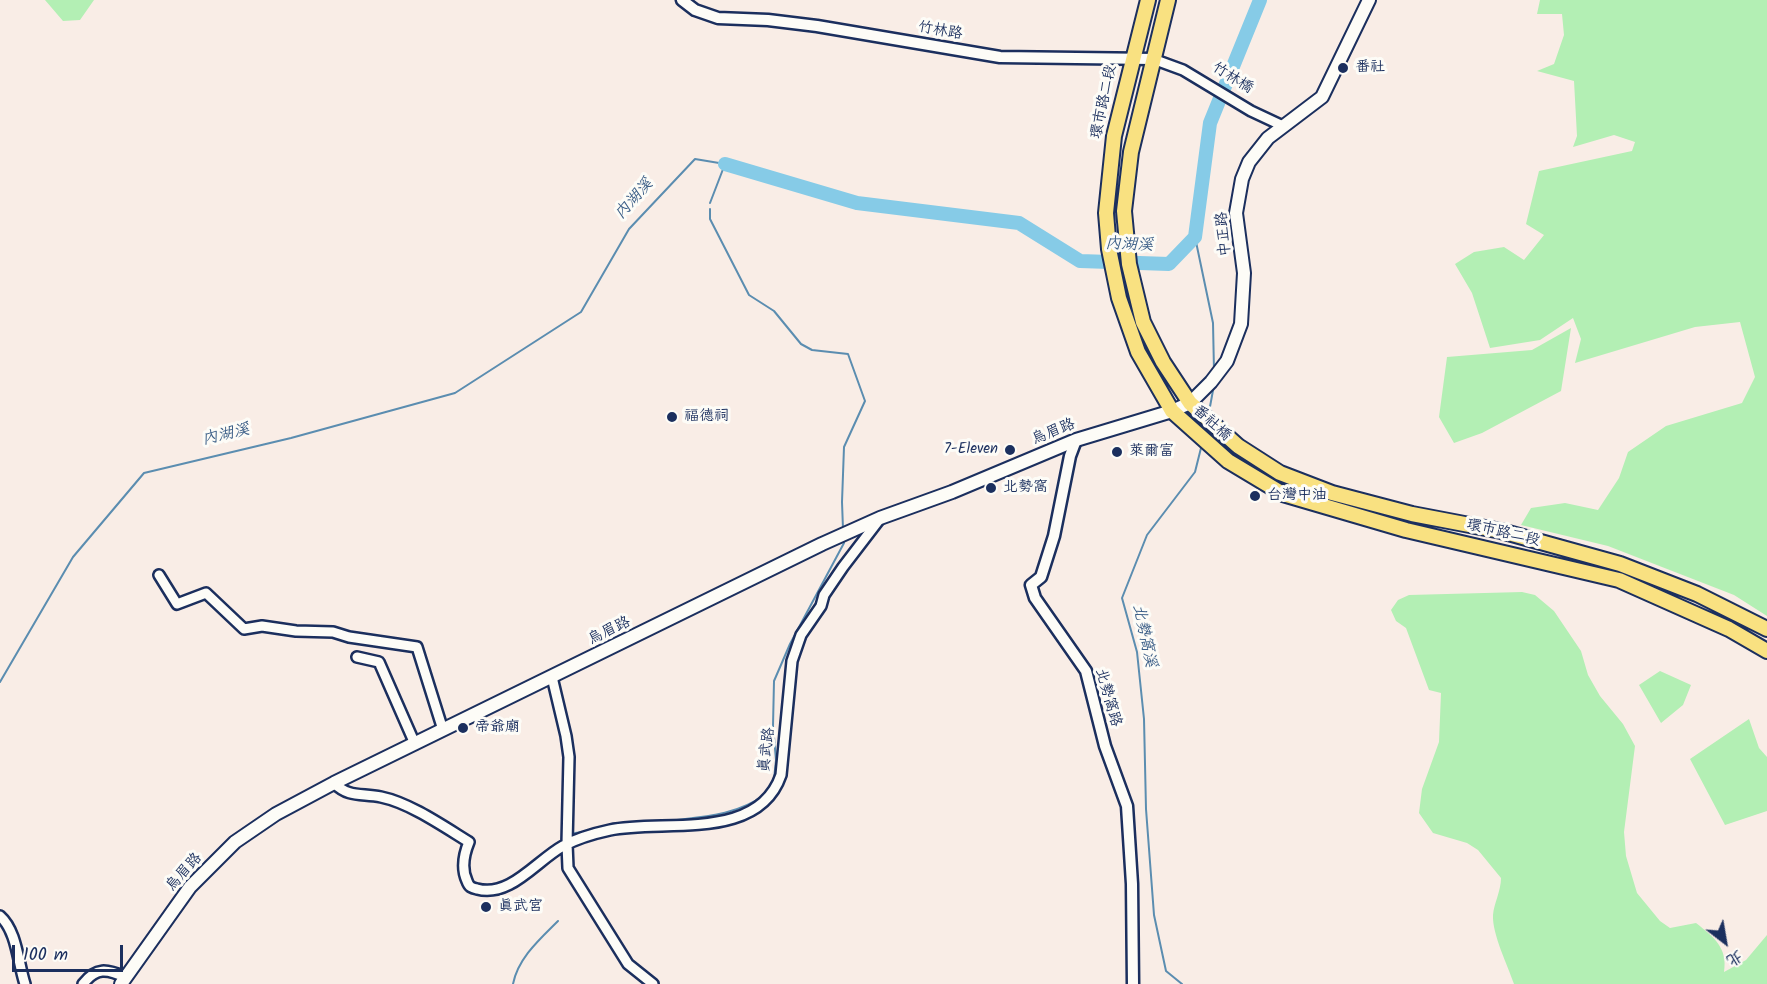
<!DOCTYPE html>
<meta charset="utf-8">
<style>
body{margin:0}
#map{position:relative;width:1767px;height:984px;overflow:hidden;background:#f9ede6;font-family:Kalam,"LXGW WenKai TC",sans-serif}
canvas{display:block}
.north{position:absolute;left:1695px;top:912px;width:60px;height:60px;-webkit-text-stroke:4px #fdfcf7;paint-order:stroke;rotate:149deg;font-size:16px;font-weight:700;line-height:24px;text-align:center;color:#1b2f5e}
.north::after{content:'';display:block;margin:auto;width:21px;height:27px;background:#1b2f5e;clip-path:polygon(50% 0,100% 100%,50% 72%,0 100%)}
.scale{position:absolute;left:12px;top:945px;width:111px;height:27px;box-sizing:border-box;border:3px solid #1b2f5e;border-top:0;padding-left:8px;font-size:18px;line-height:21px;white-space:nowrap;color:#1b2f5e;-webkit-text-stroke:4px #fdfcf7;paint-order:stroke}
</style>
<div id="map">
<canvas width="1767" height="984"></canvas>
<div class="north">北</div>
<div class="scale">100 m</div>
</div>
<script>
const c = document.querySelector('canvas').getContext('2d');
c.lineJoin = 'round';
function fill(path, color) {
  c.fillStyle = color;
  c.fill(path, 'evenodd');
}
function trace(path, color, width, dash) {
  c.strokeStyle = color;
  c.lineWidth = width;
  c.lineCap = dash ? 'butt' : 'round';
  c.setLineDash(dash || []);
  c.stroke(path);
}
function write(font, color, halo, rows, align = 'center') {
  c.font = font + ' Kalam,"LXGW WenKai TC",sans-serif';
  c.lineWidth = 6;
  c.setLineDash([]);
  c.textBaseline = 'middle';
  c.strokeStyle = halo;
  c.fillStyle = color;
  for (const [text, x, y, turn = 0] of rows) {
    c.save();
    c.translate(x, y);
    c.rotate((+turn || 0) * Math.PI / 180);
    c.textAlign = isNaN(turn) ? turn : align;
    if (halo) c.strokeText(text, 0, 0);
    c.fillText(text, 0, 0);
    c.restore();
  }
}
fill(new Path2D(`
 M45 0H94L80 20 63 21Z
 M1540 0H1767V616L1734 595 1608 546 1521 525 1531 508 1565 503 1598 510 1619 478 1628 452 1666 426 1742 403 1755 377 1740 322 1695 327 1575 363 1581 339 1573 318 1540 340 1490 348 1472 293 1455 264 1474 252 1504 247 1524 260 1544 235 1526 224 1539 171 1632 151 1635 142 1614 135 1573 147 1577 136 1574 81 1537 71 1554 64 1564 35 1562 14H1537Z
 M1571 328 1561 391 1482 433 1454 443 1439 417 1447 357 1532 350Z
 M1522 592 1535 595 1554 611 1581 651 1588 675 1600 696 1623 724 1635 746 1624 832 1626 856 1637 893 1660 921 1670 928 1696 923C1714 937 1728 948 1724 972L1746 960 1767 935V984H1514C1508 966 1492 934 1493 915 1494 903 1501 891 1501 878L1478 850 1467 843 1433 833 1419 813 1422 789 1439 742 1441 693 1429 690 1406 628 1396 621 1391 610 1398 600 1409 595Z
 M1660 671 1691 685 1683 705 1661 723 1639 685Z
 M1749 719 1759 748 1767 757V811L1725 825 1690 759Z`), '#b3efb4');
trace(new Path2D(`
 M710 209V219L749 295 774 311 801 344 812 350 848 354 865 401 844 447 842 502 843 529
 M1195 237 1213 323 1214 371
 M1209 412 1214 385
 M0 682 73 557 144 473 291 438 455 393 581 312 629 229 695 159 725 164 710 203
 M774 779 776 760 773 726 774 681 790 644 844 543V538
 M661 822C696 817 735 817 764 795
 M575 833 590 831
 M513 984C518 958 540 939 558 921
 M1182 984 1166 971 1154 915 1146 809 1144 719 1137 652 1122 598 1147 535 1195 472 1202 444`), '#5b8db0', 2);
trace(new Path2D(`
 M725 164 857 203 1019 223 1080 261 1169 264 1195 237 1210 123 1260 0`), '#86cbe7', 14);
const minor = new Path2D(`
 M1153 59 1183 70 1251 111 1283 126
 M159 575 177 604 206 593 244 629 262 626 296 631 333 632 349 637 417 647 443 730
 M357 657 379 662 415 744
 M552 677 566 736 569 757 567 844 568 868 628 964 653 984
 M334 783C349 798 361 793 381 797 410 803 443 826 469 842 464 854 461 868 467 881 469 887 472 888 477 889 510 898 536 861 563 846 576 839 596 833 610 830 664 819 758 842 781 775L792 661 801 635 821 606 824 595 843 567 879 520
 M0 916C17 931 18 963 25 984
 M83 984C96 967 107 969 125 977`);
const tertiary = new Path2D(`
 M682 0 695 10 718 18 768 20 817 26 1000 57 1153 59
 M1076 440 1070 456 1054 536 1041 577 1031 585 1035 598 1086 671 1105 746 1127 806 1132 884 1133 984`);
const secondary = new Path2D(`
 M121 984 190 887 235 842 276 814 334 783 822 544 880 518 952 492 1076 440 1172 411 1190 403 1211 382 1227 361 1241 324 1244 273 1236 213 1242 179 1249 162 1268 138 1322 97 1369 0`);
const primary = new Path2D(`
 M1148 0 1114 136 1106 213 1109 249 1119 298 1138 352 1172 411 1228 461 1283 494 1406 530 1619 580 1729 629 1767 651
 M1168 0 1131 152 1124 211 1129 264 1143 322 1163 362 1190 403 1238 446 1280 473 1332 493 1412 514 1501 531 1620 564 1697 594 1767 629`);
trace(minor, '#1b2f5e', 14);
trace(tertiary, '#1b2f5e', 15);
trace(secondary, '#1b2f5e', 16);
trace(primary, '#1b2f5e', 18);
trace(minor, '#fdfcf7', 9);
trace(tertiary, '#fdfcf7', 10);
trace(secondary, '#fdfcf7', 12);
trace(primary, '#f9e181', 14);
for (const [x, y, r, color] of [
 [1343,68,6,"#1b2f5e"],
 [672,417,6,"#1b2f5e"],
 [1010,450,6,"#1b2f5e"],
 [1117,452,6,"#1b2f5e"],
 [991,488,6,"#1b2f5e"],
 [1255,496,6,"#1b2f5e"],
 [463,728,6,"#1b2f5e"],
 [486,907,6,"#1b2f5e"]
]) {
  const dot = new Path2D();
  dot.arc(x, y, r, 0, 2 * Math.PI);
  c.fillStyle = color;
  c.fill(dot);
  trace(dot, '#fdfcf7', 2);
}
write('15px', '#1b2f5e', '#fdfcf7', [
 ["竹林路",940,32,10],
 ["竹林橋",1232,79,32],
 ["環市路二段",1105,102,-78],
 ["中正路",1225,234,-95],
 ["番社橋",1211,424,42],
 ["烏眉路",1054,433,-22],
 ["環市路二段",1503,534,13],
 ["烏眉路",610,632,-26],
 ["北勢窩路",1107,698,74],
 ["真武路",768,750,-83],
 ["烏眉路",185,873,-48]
]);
write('15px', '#1b2f5e', '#fdfcf7', [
 ["番社",1355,68],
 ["福德祠",684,417],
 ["7-Eleven",998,450,"right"],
 ["萊爾富",1129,452],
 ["北勢窩",1003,488],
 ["台灣中油",1267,496],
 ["帝爺廟",475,728],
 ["真武宮",498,907]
], 'left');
write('italic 16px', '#3b5e87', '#fdfcf7', [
 ["內湖溪",635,200,-48],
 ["內湖溪",1129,246,2],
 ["內湖溪",226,436,-13],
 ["北勢窩溪",1143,636,78]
]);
</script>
